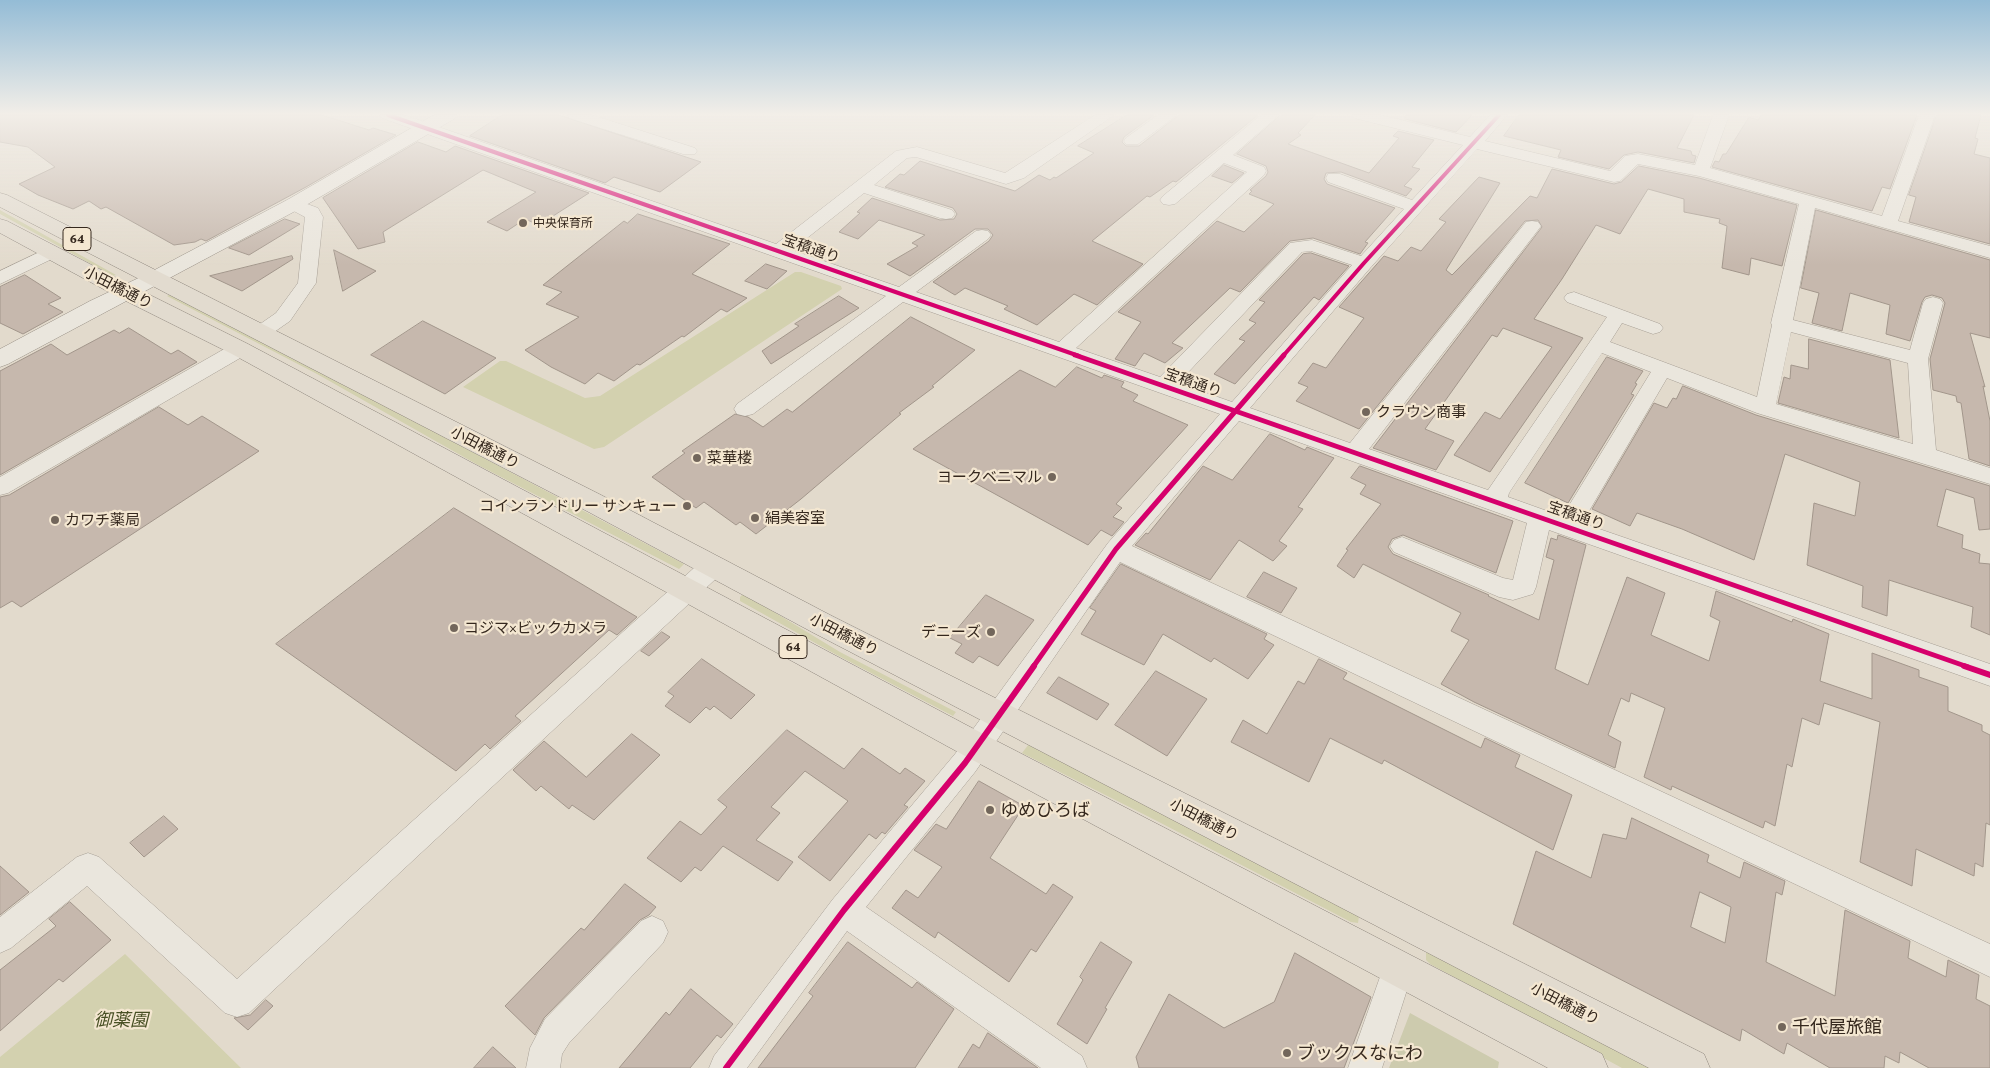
<!DOCTYPE html>
<meta charset="utf-8">
<style>
body{margin:0}
canvas{display:block;background:#e2dacc}
</style>
<canvas width="1990" height="1068"></canvas>
<script>
const c = document.querySelector('canvas').getContext('2d');
c.lineJoin = 'round';
function fill(path, color) {
  c.fillStyle = color;
  c.fill(path, 'evenodd');
}
function trace(path, color, width, dash) {
  c.strokeStyle = color;
  c.lineWidth = width;
  c.lineCap = dash ? 'butt' : 'round';
  c.setLineDash(dash || []);
  c.stroke(path);
}
function write(font, color, halo, rows, align = 'center') {
  c.font = font + ' "Crimson Pro","Noto Sans JP",serif';
  c.lineWidth = 4.5;
  c.setLineDash([]);
  c.textBaseline = 'middle';
  c.strokeStyle = halo;
  c.fillStyle = color;
  for (const [text, x, y, turn = 0] of rows) {
    c.save();
    c.translate(x, y);
    c.rotate((+turn || 0) * Math.PI / 180);
    c.textAlign = isNaN(turn) ? turn : align;
    if (halo) c.strokeText(text, 0, 0);
    c.fillText(text, 0, 0);
    c.restore();
  }
}
fill(new Path2D(`
 M0 210 16 219 116 275 113 276 0 214Z
 M795 272H801L841 286 842 289 604 447 594 449 463 387 500 361H506L585 398 600 396Z
 M172 293 684 564 679 569 478 465 317 374 167 296Z
 M742 595H746L840 652 956 712 953 716 835 654 740 601V597Z
 M1032 740 1359 916 1358 923 1351 922 1157 821 1022 753Z
 M1430 952 1650 1068H1622L1430 964 1426 960V953Z
 M125 954 241 1068H0V1057Z`), '#d3d1af');
fill(new Path2D(`
 M1410 1013 1499 1062 1498 1068H1389Z`), '#cdcbae');
const building = new Path2D(`
 M0 115H322L369 130 373 128 396 135 306 187 206 241 201 239 195 242 174 245 106 207 101 209 89 201 73 209 38 195 19 184 55 167 28 147 0 142Z
 M502 115H559L701 162 660 192 614 177 605 183 470 136Z
 M1127 115H1154L1124 137 1122 142 1126 146H1139L1179 115H1258L1176 182 1173 181 1150 197 1147 196 1092 241 1143 264 1097 305 1074 294 1037 325 1004 309 1008 306 965 288 955 295 933 282 989 241 993 235 988 229H975L910 276 887 264 918 246 912 243 925 235 879 220 858 239 839 232 860 213 857 212 872 198 940 220 954 219 957 214 953 208 885 187 900 174 904 175 920 161 1015 191 1039 175 1050 180 1054 177 1056 178 1094 153 1078 146Z
 M1281 115H1315L1298 133 1301 135 1288 144 1369 173 1399 138 1393 136 1398 131 1434 140 1412 167 1420 169 1404 186 1412 189 1406 196 1341 172 1326 173 1324 179 1327 184 1395 208 1365 242 1368 243 1360 254 1313 238 1290 241 1240 292 1230 288 1172 343 1183 348 1165 363 1144 353 1135 366 1115 359 1141 322 1118 312 1217 221 1244 232 1274 204 1249 194 1252 191 1250 190 1266 176 1268 172 1266 166 1237 154Z
 M1406 115H1472L1456 132 1405 119Z
 M1519 115H1694L1677 148 1691 151 1692 155 1696 156 1694 163 1638 152 1624 155 1609 169 1558 157 1561 150 1504 136Z
 M1761 115H1917L1890 189 1882 187 1872 211 1712 167 1715 161 1719 162 1723 154H1726L1749 117 1758 120Z
 M1937 115H1981L1975 138 1978 139 1974 154 1990 158V244L1909 222 1916 197 1909 195Z
 M418 142 446 152 455 146 589 193 539 225 525 219 507 231 487 222 536 192 483 170 383 232 385 242 358 249 323 198Z
 M1224 165 1244 173 1232 183 1212 176Z
 M1639 166 1699 178 1797 205 1782 266 1751 258 1749 275 1722 268 1727 226 1719 223 1720 219 1684 212V199L1648 189 1620 234 1596 225 1562 279 1534 319 1583 338 1490 472 1454 455 1485 412 1500 419 1552 347 1503 328 1497 337 1492 335 1425 429 1454 441 1436 470 1373 448 1542 227 1538 220 1525 221 1359 429 1296 401 1308 387 1298 383 1313 363 1326 368 1364 318 1339 307 1384 256 1398 261 1411 247 1421 251 1446 222 1439 219 1479 177 1500 183 1446 270 1452 275 1530 196 1537 198 1552 169 1614 184 1621 182Z
 M1816 210 1990 260V338L1970 333 1985 387 1983 386 1990 421V466L1969 459 1961 403 1957 402 1956 396 1933 390 1930 359 1945 303 1942 298 1932 295 1925 297 1922 302 1910 341 1886 334 1890 305 1850 293 1842 331 1812 323 1819 293 1801 288Z
 M638 214 730 244 692 274 747 298 727 312 721 309 684 337 682 336 640 365 637 364 614 381 598 373 585 384 551 367 525 350 579 317 546 304 562 292 543 285 624 221 627 223Z
 M285 219 300 224 249 255 229 248Z
 M334 250 376 271 343 291Z
 M1311 253 1349 266 1319 300 1314 297 1235 384 1214 374 1245 341 1239 339 1256 323 1249 320 1265 302 1259 300 1303 254Z
 M292 256 293 259 242 291 210 276Z
 M766 264 787 271 767 289 745 281Z
 M25 275 61 298 48 304 63 312 23 334 0 323V287Z
 M839 296 859 308 771 364 762 351 799 326 795 324Z
 M911 317 975 350 932 386 934 387 899 413 901 414 801 499 756 534 740 522 736 525 704 502 696 508 652 477 685 453 682 451 735 414 748 417 763 427 787 409 792 412Z
 M423 321 496 358 445 394 371 355Z
 M129 328 171 354 178 350 197 362 0 475V371L51 344 67 355 114 330 119 333Z
 M1809 339 1890 360 1899 438 1778 403 1784 377 1790 379 1791 365 1808 369Z
 M1607 357 1643 371 1635 383 1637 384 1631 394 1634 395 1568 503 1525 483Z
 M1077 367 1102 378 1104 375 1124 382 1121 387 1138 395 1133 401 1188 425 1116 504 1122 508 1113 517 1124 522 1112 536 1101 530 1088 545 913 449 1020 370 1055 387Z
 M1683 386 1756 415 1990 486V529L1979 530 1974 498 1946 489 1937 526 1963 535 1962 548 1980 554 1979 563 1990 564V635L1971 627 1973 607 1889 580 1887 616 1862 607 1863 586 1807 565 1814 503 1855 516 1860 482 1785 454 1754 560 1682 529 1637 513 1630 526 1592 509 1654 403 1667 408 1673 398 1676 399Z
 M159 407 188 425 202 416 259 451 21 607 12 601 0 608V497L9 495Z
 M1270 434 1305 450 1307 447 1334 458 1298 507 1303 509 1279 541 1287 546 1273 561 1239 540 1210 580 1135 545 1146 533 1148 534 1203 466 1232 480Z
 M1360 466 1513 521 1496 573 1403 535 1392 539 1388 547 1393 554 1489 595 1488 596 1539 620 1554 560 1546 557 1551 538 1557 540 1558 535 1586 545 1555 669 1588 685 1627 577 1665 593 1651 635 1709 661 1720 621 1710 616 1716 591 1792 622 1793 619 1829 634 1820 681 1872 699V653L1919 670V677L1948 687V711L1982 725V731L1990 735V825L1986 823 1983 867 1975 863 1974 876 1916 849 1912 886 1860 862 1880 722 1824 703 1819 725 1802 718 1792 767 1787 764 1775 826 1765 821 1763 828 1672 786 1671 790 1644 777 1665 708 1631 693 1629 702 1621 698 1608 735 1621 742 1615 768 1474 702 1441 684 1469 640 1451 631 1461 613 1363 564 1354 578 1337 566 1348 550 1346 549 1381 504 1360 494 1366 485 1351 478Z
 M454 508 637 617 617 635 609 630 515 716 521 721 490 749 485 744 456 771 276 644Z
 M1121 564 1267 634 1264 639 1274 645 1248 679 1214 658 1211 662 1163 634 1144 665 1081 634 1096 611 1090 608Z
 M1264 572 1297 588 1281 613 1247 597Z
 M986 595 1034 620 998 666 979 656 973 663 955 653 962 644 950 638Z
 M662 632 670 637 649 656 641 651Z
 M702 659 755 695 731 719 714 706 710 710 706 707 690 723 665 706 674 696 668 692Z
 M1319 659 1347 673 1343 679 1481 748 1485 738 1520 755 1515 767 1572 795 1553 850 1384 760 1382 764 1330 738 1309 782 1231 742 1243 720 1267 734 1298 681 1304 684Z
 M1156 671 1207 699 1167 756 1115 725Z
 M1059 677 1109 704 1097 720 1047 693Z
 M787 730 844 769 862 748 900 774 905 768 925 781 904 805 908 807 885 834 882 832 876 839 869 834 830 881 798 857 848 801 805 771 771 807 780 813 756 840 793 862 778 881 723 846 701 871 695 867 681 882 647 858 680 821 701 835 727 807 718 800Z
 M632 734 660 755 594 820 572 805 569 809 541 786 536 791 513 770 544 741 586 777Z
 M979 781 1024 806 990 858 1046 894 1053 884 1073 897 1036 952 1031 949 1009 982 938 932 935 938 892 908 906 890 918 898 942 867 914 850 936 824 946 829Z
 M164 816 178 829 144 857 130 843Z
 M1632 818 1709 855 1707 862 1740 878 1744 862 1785 881 1782 895 1776 892 1766 962 1835 996 1845 910 1910 941 1908 958 1946 977 1948 960 1979 975 1976 999 1990 1006V1068H1929L1900 1052 1899 1063 1885 1056 1884 1068H1830L1787 1043 1784 1054 1742 1029 1740 1041 1513 924 1536 851 1591 878 1603 834 1626 839ZM1700 892 1731 907 1725 943 1691 927Z
 M0 866 29 892 0 915Z
 M625 884 656 907 649 915 640 920 544 1018 535 1035 505 1006 581 928 584 930Z
 M70 902 111 940 63 982 59 979 0 1031V970L56 926 49 919Z
 M848 942 912 988 917 982 954 1009 915 1068H758L813 996 809 993Z
 M1101 942 1132 962 1105 1008 1107 1009 1087 1044 1057 1024 1083 980 1080 977Z
 M1295 953 1371 997 1344 1068H1139L1136 1057 1169 994 1224 1028 1274 1002Z
 M691 989 733 1024 721 1038 717 1035 690 1068H619L666 1012 669 1015Z
 M266 1000 273 1006 248 1030 234 1018 250 1015Z
 M988 1033 1038 1068H958L973 1044 979 1048Z
 M493 1047 516 1068H474Z`);
fill(building, '#c6b8ad');
trace(building, '#a2968b', 1);
const street = new Path2D(`
 M380 115H404L776 244 896 151 917 147 1005 173 1095 115H1114L1024 178 1006 184 916 157 907 158 874 185 952 210 955 214 952 218 946 219 940 218 864 193 792 250 899 287 976 231 982 230 988 231 991 235 988 239 916 292 1059 342 1247 172 1224 163 1175 204 1169 205 1163 204 1160 200 1163 196 1261 115H1279L1233 155 1264 167 1266 171 1264 175 1076 348 1160 377 1290 243 1312 240 1361 256 1404 209 1328 182 1326 178 1328 174H1340L1412 200 1463 145 1354 118 1352 115H1381L1470 137 1490 115H1507L1485 141 1610 171 1625 156 1638 154 1695 165 1713 115H1729L1710 168 1882 216 1919 115H1935L1898 221 1990 246V258L1815 208 1793 320 1910 350 1923 303 1926 299 1933 297 1940 299 1943 303 1928 359 1936 450 1990 468V484L1757 413 1667 378 1582 523 1990 664V686L1549 530 1536 587 1533 594 1513 600 1499 597 1394 552 1390 546 1394 540 1402 537 1503 578 1513 580 1527 523 1239 421 1132 546 1990 944V977L1120 562 975 772 866 907 1082 1056 1087 1068H1041L847 931 747 1068H709L714 1056 833 899 955 754 1108 543 1220 414 903 302 753 414 745 416 737 414 734 409 737 404 886 296 382 118ZM1477 149 1614 182 1620 181 1638 164 1699 176 1799 204 1771 323 1772 325 1757 397 1610 342 1622 323 1653 334 1660 332 1663 328 1660 324 1574 292 1567 294 1564 298 1567 302 1607 317 1488 490 1369 449 1538 230 1541 226 1538 222 1532 221 1526 222 1350 443 1250 408 1371 267ZM1311 251 1352 265 1232 402 1178 383 1302 252ZM1791 332 1908 363 1913 444 1776 404ZM1602 353 1651 372 1565 512 1561 516 1508 497 1509 493Z
 M567 115H592L695 148 697 151 695 154H683L569 118Z
 M1158 115H1177L1138 144H1126L1124 141 1126 138Z
 M294 199 318 208 323 217 316 283 290 321 267 337 260 339 253 337 250 333 253 329 276 313 298 283 305 217 288 208 285 204 288 200Z
 M50 247 56 249 59 253 56 257 0 284V271Z
 M240 343 247 344 250 349 247 354 8 493 0 495V477L233 344Z
 M713 557 722 559 725 566 722 573 249 1013 237 1017 225 1013 87 886 11 948 0 953V917L77 857 88 853 99 857 237 979 704 559Z
 M652 916 663 921 668 932 663 943 569 1043 562 1054 560 1068H526L530 1048 545 1019 641 921Z
 M1398 952 1409 957 1414 968 1382 1068H1348L1387 957Z`);
const secondary = new Path2D(`
 M434 115H457L454 119 301 208 8 364 0 367V349L90 301 147 274 287 200Z`);
const primary = new Path2D(`
 M0 193 7 195 601 495 832 616 1704 1054 1710 1068H1649L812 632 583 509 0 207Z
 M0 219 7 221 134 287 248 344 989 737 1602 1054 1608 1068H1548L967 757 232 354 118 297 0 233Z`);
trace(street, '#a79f95', 1);
trace(secondary, '#978f85', 1);
trace(primary, '#8d857c', 1);
fill(street, '#eae6dd');
fill(secondary, '#eae6dd');
fill(primary, '#e2dbcf');
trace(new Path2D(`
 M388 115 1079 356
 M1283 356 1364 263 1499 115`), '#d6006c', 4);
trace(new Path2D(`
 M1075 355 1968 667
 M1033 667 1116 549 1284 355`), '#d6006c', 5);
trace(new Path2D(`
 M1964 666 1990 675
 M726 1068 844 910 965 763 1034 666`), '#d6006c', 6);
const sky = c.createLinearGradient(0, 0, 0, 265);
sky.addColorStop(0, '#94bcd6');
sky.addColorStop(0.43, '#f2eee8');
sky.addColorStop(1, '#f2eee800');
c.fillStyle = sky;
c.fillRect(0, 0, 1990, 265);
for (const [x, y, r, color] of [
 [523,223,5,"#72665b"],
 [1366,412,5,"#72665b"],
 [697,458,5,"#72665b"],
 [1052,477,5,"#72665b"],
 [687,506,5,"#72665b"],
 [755,518,5,"#72665b"],
 [55,520,5,"#72665b"],
 [454,628,5,"#72665b"],
 [991,632,5,"#72665b"],
 [990,810,5,"#72665b"],
 [1782,1027,5,"#72665b"],
 [1287,1053,5,"#72665b"]
]) {
  const dot = new Path2D();
  dot.arc(x, y, r, 0, 2 * Math.PI);
  c.fillStyle = color;
  c.fill(dot);
  trace(dot, '#f4e7d1', 2);
}
write('12px', '#35281e', '#f4e7d1', [
 ["中央保育所",533,223]
], 'left');
for (const [x, y, w] of [
 [77,239,28],
 [793,647,28]
]) {
  const box = new Path2D();
  box.roundRect(x - w / 2, y - 11.5, w, 23, 4);
  c.fillStyle = '#f4e7d1';
  c.fill(box);
  trace(box, '#35281e', 1);
}
write('bold 14px', '#35281e', null, [
 ["64",77,239],
 ["64",793,647]
]);
write('15px', '#35281e', '#f4e7d1', [
 ["宝積通り",811,249,19],
 ["小田橋通り",118,288,27],
 ["宝積通り",1193,383,19],
 ["小田橋通り",485,448,27],
 ["宝積通り",1576,516,19],
 ["小田橋通り",844,635,27],
 ["小田橋通り",1204,820,27],
 ["小田橋通り",1565,1004,27]
]);
write('15px', '#35281e', '#f4e7d1', [
 ["クラウン商事",1376,412],
 ["菜華楼",707,458],
 ["ヨークベニマル",1042,477,"right"],
 ["コインランドリー サンキュー",677,506,"right"],
 ["絹美容室",765,518],
 ["カワチ薬局",65,520],
 ["コジマ×ビックカメラ",464,628],
 ["デニーズ",981,632,"right"]
], 'left');
write('18px', '#35281e', '#f4e7d1', [
 ["ゆめひろば",1000,810],
 ["千代屋旅館",1792,1027],
 ["ブックスなにわ",1297,1053]
], 'left');
write('italic 18px', '#495125', '#f4e7d1', [
 ["御薬園",121,1020]
]);
</script>
